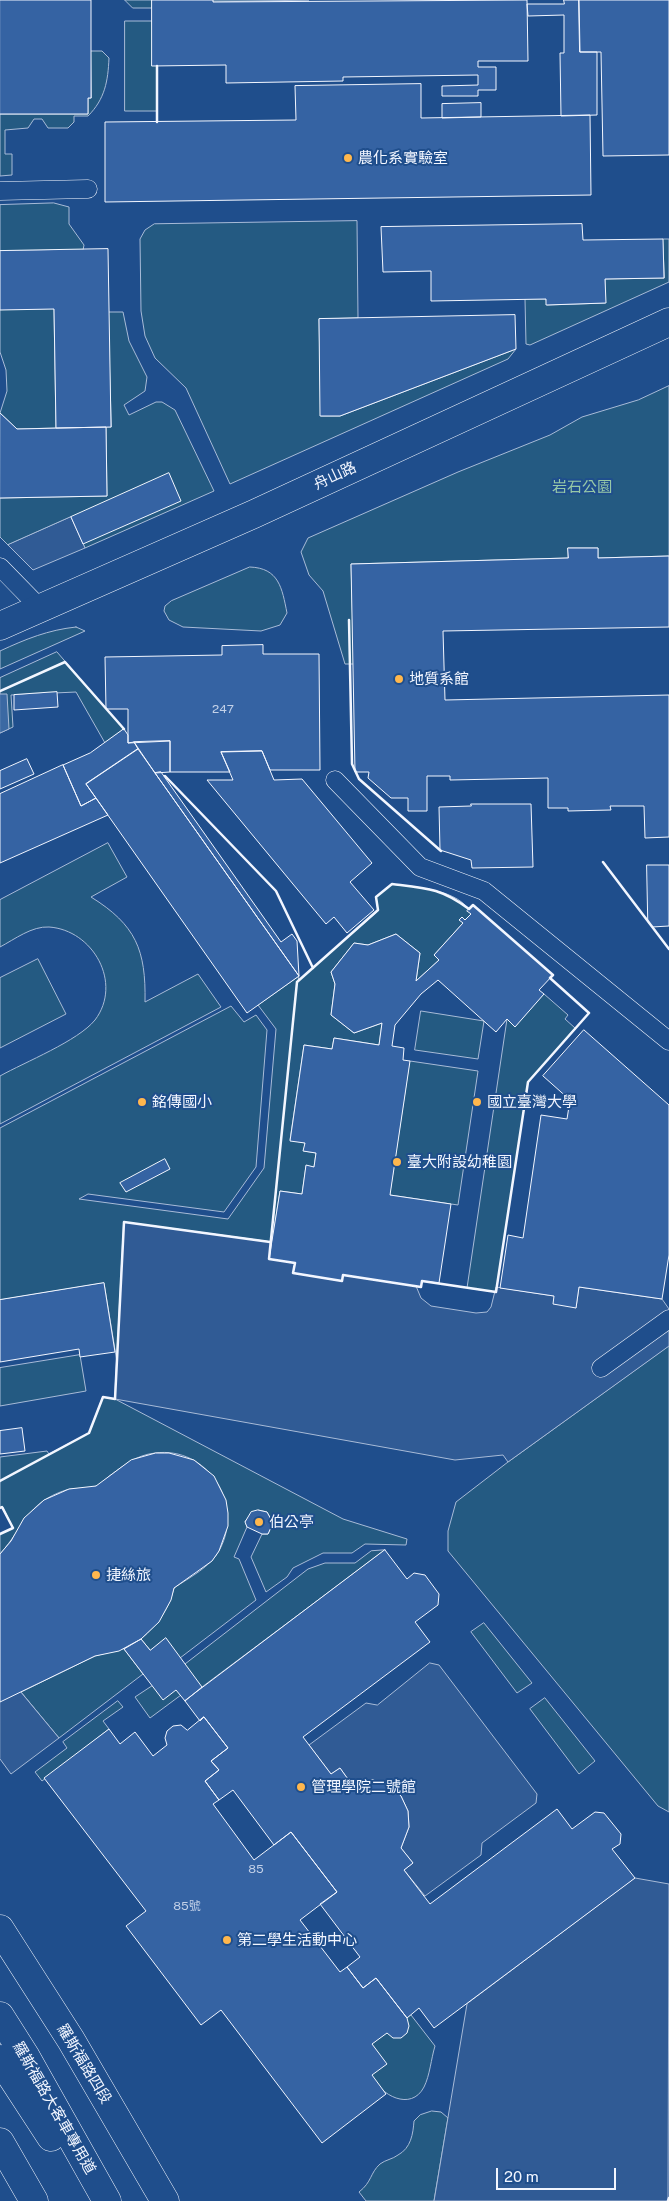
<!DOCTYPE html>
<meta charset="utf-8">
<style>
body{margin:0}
#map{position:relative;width:669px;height:2201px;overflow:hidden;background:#1f4e8c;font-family:"Public Sans",sans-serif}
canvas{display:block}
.scale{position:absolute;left:496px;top:2168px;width:120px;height:22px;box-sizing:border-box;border:2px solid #f2f6ff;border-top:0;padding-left:6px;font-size:15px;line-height:18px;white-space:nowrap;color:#f2f6ff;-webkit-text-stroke:4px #1f4e8c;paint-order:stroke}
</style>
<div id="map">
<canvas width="669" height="2201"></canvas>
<div class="scale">20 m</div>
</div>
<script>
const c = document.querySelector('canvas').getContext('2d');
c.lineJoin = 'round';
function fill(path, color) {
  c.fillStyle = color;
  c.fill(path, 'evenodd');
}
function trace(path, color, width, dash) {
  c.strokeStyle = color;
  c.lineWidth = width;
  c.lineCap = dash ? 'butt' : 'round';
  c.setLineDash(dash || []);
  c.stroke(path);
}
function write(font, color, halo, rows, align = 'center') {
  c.font = font + ' "Public Sans","Noto Sans TC",sans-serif';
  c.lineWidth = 4;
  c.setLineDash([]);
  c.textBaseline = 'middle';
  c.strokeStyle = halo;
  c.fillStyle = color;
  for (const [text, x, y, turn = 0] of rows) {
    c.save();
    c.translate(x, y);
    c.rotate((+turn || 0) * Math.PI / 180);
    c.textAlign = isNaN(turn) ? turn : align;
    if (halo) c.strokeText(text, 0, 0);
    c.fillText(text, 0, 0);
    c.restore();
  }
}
const green = new Path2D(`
 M125 0H152V8H133Z
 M213 0H309L213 2Z
 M125 21H152L157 66V111H125Z
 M91 51H102L109 58C108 81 105 99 88 116H74V122L68 128H48L42 119H34L28 128 5 130V154H12V175L0 176V114H88V98H91Z
 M54 203 69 207V224L84 245 83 250 0 251V205Z
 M357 221 358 318 319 319 321 416H340L516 349 508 359 230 484 186 388 155 358 145 336 141 311 140 239 145 230 154 224Z
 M663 239H669V282L530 345 526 344 525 299H546L547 305 605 303V279L664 278Z
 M54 309 56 428 17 429 0 413 7 391 6 370 0 352V310Z
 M108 312H123L129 341 147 377 145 391 124 405 129 415 156 402H162L175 410 214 491 85 548 71 517 8 545 0 537V498L107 496 106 427H111Z
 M669 386V556L598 558V548H568V558L351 564 354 664H345L323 591 309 575 301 552 308 538 458 472 550 435 582 417 638 400Z
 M250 567C279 568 282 588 287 613L280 625 261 631 183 627 169 620 164 611 165 606 171 601Z
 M76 627 85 631 0 669V651C26 639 48 630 76 627Z
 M57 652 124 729 105 743 76 692 11 695 13 727 0 733V678Z
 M108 843 127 877 91 897C136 925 146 950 145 1002L198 974 221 1007 0 1124V1076C25 1062 78 1041 95 1020 123 983 93 930 49 927 32 926 15 939 0 947V900Z
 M392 884C414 887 461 889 471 914L465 920H460L463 923 434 955 439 960 416 981 420 953 396 934 368 945 354 943 331 972 335 984 331 1015 354 1033 382 1023 379 1045 334 1038 332 1049 304 1045 290 1140 305 1143 304 1151 316 1153 314 1167 306 1166 302 1194 280 1191 272 1242 124 1222 117 1362 104 1283 0 1300V1128L231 1006 244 1022 256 1015 267 1030 256 1167 224 1212 88 1194 79 1199 228 1219 264 1168 276 1029 258 1005 299 976 298 981 378 911 376 897Z
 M38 959 66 1014 0 1048V978Z
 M544 994 568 1015 565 1019 575 1028 528 1082 496 1292 467 1288 507 1019 515 1026Z
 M421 1011 484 1021 478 1059 415 1050Z
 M410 1061 478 1071 458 1205 390 1195Z
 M669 1346V1812L658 1806 448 1551V1531L456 1502 508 1462Z
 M80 1355 86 1391 0 1406V1368Z
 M103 1397 115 1399 343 1519 407 1539 406 1545 365 1544 352 1553H323L293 1568 287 1577 266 1592 251 1557 262 1534H268L273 1523 267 1512 258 1510 245 1521 247 1527 234 1557 239 1559 256 1600 180 1658 150 1650 141 1639C158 1624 169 1609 174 1588 190 1577 211 1567 220 1549 244 1503 207 1446 155 1453 136 1455 123 1466 108 1477 105 1480 100 1485 96 1486 88 1490 76 1487 66 1490 26 1503 25 1526 0 1554V1534L13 1528 3 1507 0 1508V1457L47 1451 49 1454 89 1433Z
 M385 1550 202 1687 181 1695 150 1718 135 1697 185 1664 308 1569 325 1563H355L371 1551Z
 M484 1623 532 1683 517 1693 471 1632Z
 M124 1649 143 1674 59 1738 21 1692 95 1656Z
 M545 1698 595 1761 579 1774 530 1709Z
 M118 1701 123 1707 103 1721 109 1729 42 1781 35 1772 67 1748 63 1742Z
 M411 2015 435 2046C431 2059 430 2075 424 2087 411 2112 380 2095 372 2076 369 2068 372 2053 372 2044Z
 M432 2111 441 2112 448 2118 434 2201H366L359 2192C372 2182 370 2173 380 2164 385 2160 393 2159 398 2155 411 2148 413 2134 414 2121L420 2115Z`);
fill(green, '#245a82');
trace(green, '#a8bbd7', 1);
const parking = new Path2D(`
 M71 517 85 548 33 570 8 545Z
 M124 1222 272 1242 269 1259 295 1263 293 1273 342 1281 343 1275 416 1286 421 1298 431 1306 476 1313 487 1312 491 1307 496 1287 554 1296 576 1308 579 1287 662 1299 669 1309V1346L508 1462 503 1455 455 1460 115 1399Z
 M430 1663 439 1665 537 1794 536 1803 482 1843 481 1855 425 1896 404 1870 413 1863 401 1848 409 1827 408 1811 401 1796 389 1785 373 1780 350 1782 340 1768 331 1774 309 1745 366 1703 377 1705Z
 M0 1667 59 1738 11 1774 0 1759Z
 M635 1878 669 1884 668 2201H434L467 2004Z`);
fill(parking, '#305b95');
trace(parking, '#a8bbd7', 1);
const water = new Path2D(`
 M0 694H7L9 729 0 733Z`);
fill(water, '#3b69a3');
trace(water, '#a8bbd7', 1);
const building = new Path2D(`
 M0 0H91V98H88V114H0Z
 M152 0H213V2L527 0 528 61H478V67H496V90H478V96H442V86L478 85V75L343 77V81L226 83V65L152 66Z
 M564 0H579L580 52H597V115L561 116 560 53H564V15L528 16 527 4H564Z
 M579 0H669V155L603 156 601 52H580Z
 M421 84V118L590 115 591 195 105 202V122L296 120 295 86Z
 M481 103V117L442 118V104Z
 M582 224 583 240 663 239 664 278 605 279 606 303 546 305V299L431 301V271L383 272 381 227Z
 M108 249 111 427 56 428 54 309 0 310V251Z
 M515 315 516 349 340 416H320L319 319Z
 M0 413 17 429 106 427 107 496 0 498Z
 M169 473 181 501 83 544 71 517Z
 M568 548H598V558L669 556V627L443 631 445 700 669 695V837L645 838 644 806H610L611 810 568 811V808H548V778L450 780V776H427V811H408V798H391L368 778 369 772H355L351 564 568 558Z
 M263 645V654H319L320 770H270L262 751 221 752 230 772H170V741L128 743V709H106L105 657 222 655V646Z
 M57 692 58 707 14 710V695Z
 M124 729 128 735V743L134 742 138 749 86 784 96 798 81 806 63 765 90 753Z
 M170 741V772L155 773 134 742Z
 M138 749 299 976 247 1013 86 784Z
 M262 751 274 780 302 779 372 863 350 882 374 910 347 933 334 917 326 924 207 780H233L221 752Z
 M27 759 34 774 0 789V771Z
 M63 765 81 806 96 798 108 815 0 863V794Z
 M161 772 281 942 292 934 297 941 299 976 155 773Z
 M471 804H531L533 867 472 868 471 860 440 850 439 807 471 806Z
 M647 865H669V926L652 927 648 922Z
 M473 905 553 975 539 990 544 994 515 1027 507 1019 496 1032 438 980 421 994 395 1025 392 1046 404 1048 403 1060 410 1061 390 1195 451 1204 439 1283 422 1281 421 1287 343 1275 342 1281 293 1273 295 1263 269 1259 280 1191 302 1194 306 1165 314 1167 316 1153 303 1151 305 1143 290 1141 304 1045 332 1049 334 1038 379 1045 382 1023 354 1033 331 1015 335 984 331 972 354 943 368 945 396 934 420 953 416 981 439 960 434 955 463 923 459 920 462 917 465 920 471 914 467 911Z
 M584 1030 669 1105V1255L662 1299 579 1287 576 1308 553 1304 554 1296 500 1288 508 1235 523 1238 541 1115 567 1119 570 1100 543 1076Z
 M165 1159 170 1169 126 1192 120 1183Z
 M104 1283 115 1352 80 1357 79 1349 0 1362V1300Z
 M22 1428 25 1451 0 1454V1431Z
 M156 1453H169L194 1460 214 1476 226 1500 228 1513V1526L219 1551 212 1561 174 1588 171 1600 159 1622 141 1639 119 1651 95 1656 0 1702V1554L11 1541 24 1518 44 1500 69 1489 96 1486 131 1460Z
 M258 1510 267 1512 273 1523 268 1534H262L247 1527 245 1522 251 1512Z
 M385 1550 407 1579 414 1573 425 1575 439 1594 438 1605 415 1622 430 1642 303 1737 331 1774 340 1768 350 1782 373 1780 389 1785 401 1796 408 1811 409 1827 401 1848 413 1863 404 1870 430 1904 557 1809 572 1829 595 1812 604 1813 621 1834 620 1844 612 1849 635 1878 434 2028 419 2008 407 2018 376 1978 363 1988 347 1967 360 1957 320 1904 337 1892 291 1832 274 1845 233 1790 219 1800 205 1781 219 1770 211 1761 228 1748 204 1717 200 1721 185 1701Z
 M166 1638 202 1687 185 1701 176 1690 163 1700 124 1649 141 1639 150 1650Z
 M204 1717 228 1748 211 1761 219 1770 205 1781 219 1800 213 1804 254 1860 291 1832 337 1892 300 1920 340 1972 347 1967 363 1988 376 1978 407 2018 409 2026 407 2033 401 2038H393L387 2033 372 2044 387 2064 372 2075 386 2094 322 2143 221 2010 201 2025 148 1955 126 1926 146 1911 44 1778 109 1729 120 1744 135 1732 153 1756 167 1745 165 1738 167 1731 173 1726 181 1725 187 1730Z`);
fill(building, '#3563a3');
trace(building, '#f2f6ff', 1);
const service = new Path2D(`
 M0 191 88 189
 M0 567 41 609
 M335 780 420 867 484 891 669 1041
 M601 1368 669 1319`);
const pedestrian = new Path2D(`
 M0 626 254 514 669 322`);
const primary = new Path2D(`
 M0 1929 71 2040 165 2201
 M0 2016 26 2057 107 2201
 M0 2059 51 2137
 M0 2142 34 2201`);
trace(service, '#f2f6ff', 19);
trace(pedestrian, '#f2f6ff', 29);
trace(primary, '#f2f6ff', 29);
trace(service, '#1f4e8c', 18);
trace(pedestrian, '#1f4e8c', 28);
trace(primary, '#1f4e8c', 28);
trace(new Path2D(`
 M157 66V122
 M349 620 352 764 359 779 441 851
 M0 691 65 662 124 729
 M165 776 276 891 313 968
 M603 862 669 949
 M392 884C426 888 441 888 469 909L473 905 553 975 550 978 589 1013 528 1082 496 1292 422 1281 421 1287 343 1275 342 1281 293 1273 295 1263 269 1259 297 982 378 910 376 897Z
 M0 1481 89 1433 103 1397 115 1399 124 1222 270 1242
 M0 1508 2 1507 13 1528 0 1534
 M668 2201 669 2198`), '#f2f6ff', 2.5);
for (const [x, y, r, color] of [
 [348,158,5,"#ffb74d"],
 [399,679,5,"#ffb74d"],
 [142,1102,5,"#ffb74d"],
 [477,1102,5,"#ffb74d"],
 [397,1162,5,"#ffb74d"],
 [259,1522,5,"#ffb74d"],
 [96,1575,5,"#ffb74d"],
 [301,1787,5,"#ffb74d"],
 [227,1940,5,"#ffb74d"]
]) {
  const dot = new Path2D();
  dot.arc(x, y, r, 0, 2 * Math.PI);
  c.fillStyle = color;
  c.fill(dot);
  trace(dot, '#1f4e8c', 2);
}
write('12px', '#c3d1e8', null, [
 ["247",223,709],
 ["85",256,1869],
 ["85號",187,1906]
]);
write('15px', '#f2f6ff', '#1f4e8c', [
 ["農化系實驗室",358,158],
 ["地質系館",409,679],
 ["銘傳國小",152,1102],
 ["國立臺灣大學",487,1102],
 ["臺大附設幼稚園",407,1162],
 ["伯公亭",269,1522],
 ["捷絲旅",106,1575],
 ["管理學院二號館",311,1787],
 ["第二學生活動中心",237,1940]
], 'left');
write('15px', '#f2f6ff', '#1f4e8c', [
 ["舟山路",335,476,-25],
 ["羅斯福路四段",84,2064,59],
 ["羅斯福路大客車專用道",54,2108,60]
]);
write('15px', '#97c8a6', '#1f4e8c', [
 ["岩石公園",582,487]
]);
</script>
